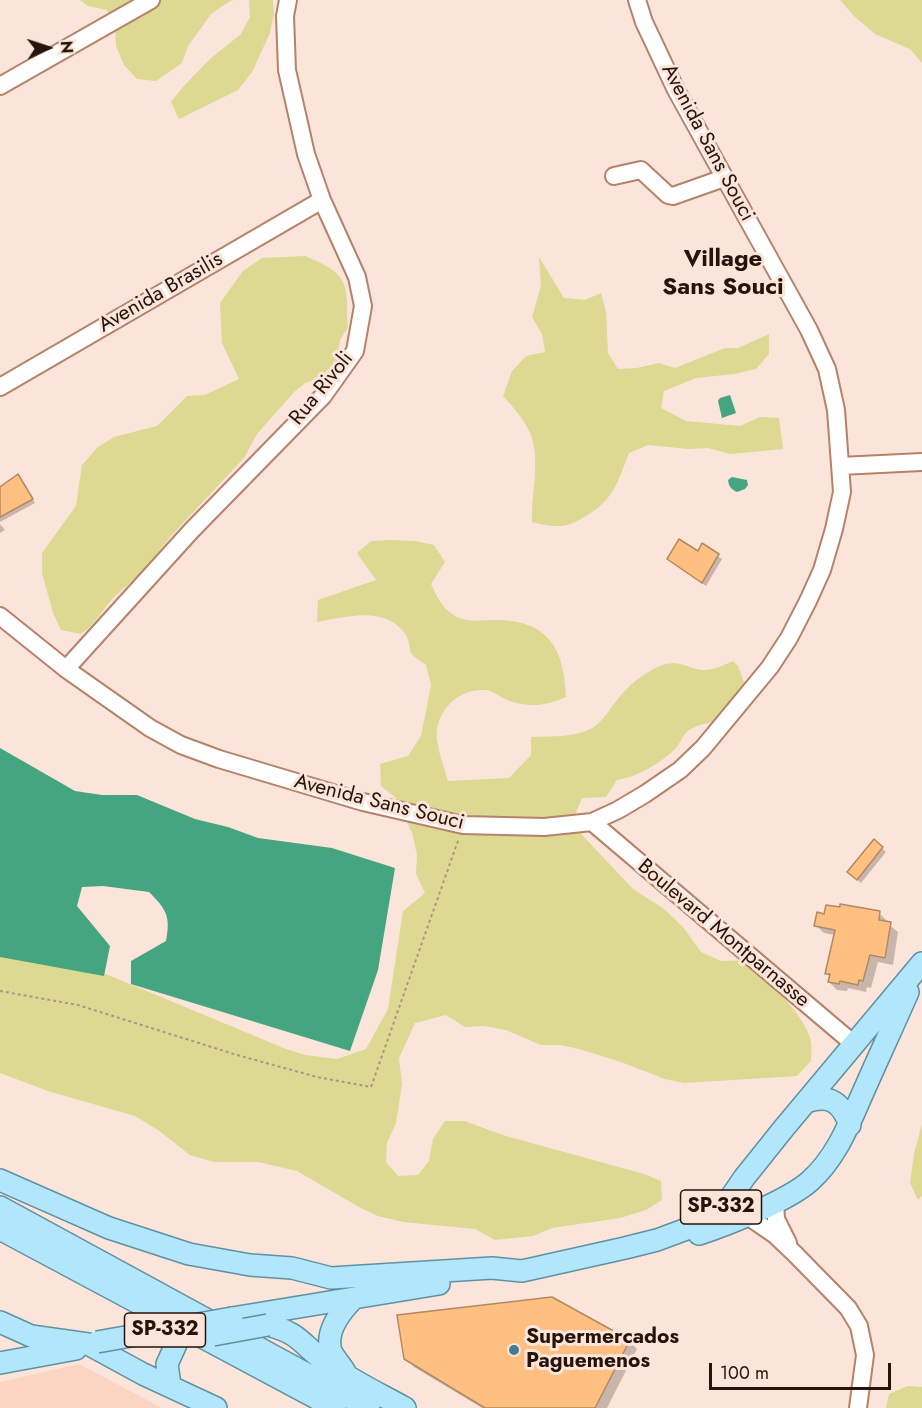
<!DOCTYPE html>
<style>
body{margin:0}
#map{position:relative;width:922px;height:1408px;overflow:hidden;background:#fbe4d9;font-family:Jost,sans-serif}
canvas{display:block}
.north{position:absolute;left:18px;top:18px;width:60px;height:60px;-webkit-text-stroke:4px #fbe4d9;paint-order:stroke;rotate:87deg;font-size:16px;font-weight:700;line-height:24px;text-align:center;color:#261309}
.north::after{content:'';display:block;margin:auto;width:21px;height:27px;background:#261309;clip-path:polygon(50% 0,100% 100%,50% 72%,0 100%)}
.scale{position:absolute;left:709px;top:1363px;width:182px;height:27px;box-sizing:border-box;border:3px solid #261309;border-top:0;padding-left:8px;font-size:18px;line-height:21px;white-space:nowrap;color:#261309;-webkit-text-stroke:4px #fbe4d9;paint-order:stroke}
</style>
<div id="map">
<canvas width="922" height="1408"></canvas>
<div class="north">N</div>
<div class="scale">100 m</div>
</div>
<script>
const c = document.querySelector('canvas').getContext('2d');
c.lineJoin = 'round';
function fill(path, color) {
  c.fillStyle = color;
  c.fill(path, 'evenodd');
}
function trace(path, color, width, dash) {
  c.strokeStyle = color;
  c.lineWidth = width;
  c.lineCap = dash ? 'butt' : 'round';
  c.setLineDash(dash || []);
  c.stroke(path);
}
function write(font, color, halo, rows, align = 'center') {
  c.font = font + ' Jost,sans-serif';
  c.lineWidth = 6;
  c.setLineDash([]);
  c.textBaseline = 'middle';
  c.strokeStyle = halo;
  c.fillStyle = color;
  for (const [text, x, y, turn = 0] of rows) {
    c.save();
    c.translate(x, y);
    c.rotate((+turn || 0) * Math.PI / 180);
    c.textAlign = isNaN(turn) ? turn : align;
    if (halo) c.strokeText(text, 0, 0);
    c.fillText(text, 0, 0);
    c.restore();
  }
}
fill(new Path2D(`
 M79 1364 162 1408H0V1382Z`), '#fbd4c2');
fill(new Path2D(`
 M80 0H234L230 1 211 14 188 46 182 63 156 81 137 79 124 65 116 46 115 27 107 10 88 6Z
 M249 0H273L274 14 270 33 252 72 238 90 179 119 171 102 183 87 210 59 241 34 250 17Z
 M840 0H922V63L910 49 875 34 853 15Z
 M305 256C323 264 344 271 346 293 348 305 346 316 348 327L340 340 338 356 332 366 319 378 305 383 294 392 257 434 244 458 171 536 142 572 112 599 91 626 81 634 61 630 53 613 42 573V553L76 506 82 465 98 447 114 437 157 426 187 396 205 395 239 379 222 343 220 303 243 271 262 258Z
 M539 257 564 298 585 300 601 293 606 312 608 353 618 369 637 368 659 363 675 368 725 348H738L769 334V354L756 369 734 374 696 378 664 391 661 408 686 421 740 426 760 417 779 418 783 449 730 454 708 448 689 449 648 445 629 453C618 480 615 498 589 514 566 529 559 528 532 522 531 497 538 472 534 447 532 428 516 410 503 396L512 371 526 356 545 352 542 334 532 317 541 286Z
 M391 540 415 541 434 545 445 562 431 584C437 597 442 608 455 616 467 623 483 620 496 620 548 620 564 648 566 697 545 706 529 708 507 700 500 697 493 691 486 690 458 688 434 711 437 740 439 754 444 768 448 781L509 778 531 755V737C552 736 576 738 594 727 605 719 610 708 618 699 628 685 650 668 666 664 683 661 689 669 702 670 712 671 724 665 733 661L738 666 746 688 726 720C714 722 700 723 689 730 683 734 680 744 675 749 658 765 639 776 617 780L606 797 582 798 575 815 582 835 633 889 664 909 683 927 701 952 721 961 747 960C767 982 805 1013 811 1042 812 1048 811 1055 811 1061L797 1076 684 1083 665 1079 621 1062 579 1049 560 1045H541L506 1030 484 1026 465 1027 446 1015 415 1023 399 1058 402 1084 396 1123 387 1143 386 1162 398 1176 418 1175 429 1161 433 1139 445 1121H464L506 1136 644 1174 661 1181 662 1200 646 1210 620 1218 552 1228 533 1236 495 1240 475 1229 403 1222 378 1216 359 1207 297 1171 258 1162H214L190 1155 158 1130 135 1116 48 1091 0 1073V930L286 1049 305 1055 337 1059 366 1049 388 1009 403 911 425 893 416 874 417 855 412 833 396 798 381 786 380 764 408 756 421 736 431 685 426 665C421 661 414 658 411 653 409 647 409 640 406 635 386 605 346 617 317 622L318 600 376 580 357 553 371 541Z
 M922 1124V1196L918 1200 910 1183 914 1154Z
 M908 1386 922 1387V1408H886L889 1394Z`), '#ddd892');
fill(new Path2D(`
 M730 395 736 413 722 418 718 401 720 398Z
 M732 477 747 480 748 485 745 489 737 492C731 489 729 487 728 480Z
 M0 748 75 791 102 795H137L195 819 228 827 258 838 332 848 395 868 378 970 350 1051 131 984V961L166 941C171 916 166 909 149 892L103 886 82 887 77 906 110 946 104 976 0 957Z`), '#44a580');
fill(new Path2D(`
 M21 480 35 503 0 522V486L1 488Z
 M0 524 5 530 0 533Z
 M702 545 722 559 706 586 672 563 698 553Z
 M874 841 886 852 861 883 853 876Z
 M879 913 887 921V923L898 932 893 965 878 962 871 988 867 987 866 992 848 988 847 991 837 990 829 982 831 978 827 974 835 935 824 933 815 925 825 916Z
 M629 1341 637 1349 607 1408H482L414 1367 406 1358Z`), '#0003');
const building = new Path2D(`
 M18 474 33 499 0 517V487Z
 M679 539 698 551 702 543 719 554 702 583 667 559Z
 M874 839 883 847 857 880 847 872Z
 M840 904 880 911 879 920 891 922 885 958 870 955 863 981 859 980 858 985 840 981 839 984 828 982 830 974H825L835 930 814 926 817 912 824 914 826 905 840 907Z
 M552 1297 630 1340 595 1408H485L404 1359 397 1315Z`);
fill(building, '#febf80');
trace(building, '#b28962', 1.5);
const minor = new Path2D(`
 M0 86 151 0
 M614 176 641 170 668 195 673 196 724 178
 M0 387 322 200
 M840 466 922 462
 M0 616 66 669 150 728 181 745 219 759 363 802 463 825 544 827 592 822 618 810 645 794 680 770 703 748 770 667 789 638 808 601 822 570 834 529 842 492 836 410 827 369 809 330 676 90 644 22 637 0
 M66 669 192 530 323 396 355 351 363 306 357 277 322 200 306 154 287 70 285 16 288 0
 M592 822 855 1045
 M775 1202 776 1219 788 1243
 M746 1215 775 1235 795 1254 848 1308 859 1326 865 1355 858 1408`);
const major = new Path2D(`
 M806 1102C830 1094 841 1102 850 1125
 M0 1180 109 1228 189 1254 250 1265 292 1268 331 1278 492 1268 522 1271 625 1248 657 1240 692 1227 711 1217 729 1200 744 1178 784 1128 922 963
 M0 1207 369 1408
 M0 1229 335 1408
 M699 1234C727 1225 789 1200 810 1181 838 1156 850 1121 865 1088 879 1056 894 1024 908 992
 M232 1318 439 1284
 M0 1322 31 1336 88 1344 143 1374 216 1408
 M268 1325C301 1334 299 1342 323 1360 348 1379 378 1393 405 1408
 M0 1363 76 1349
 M345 1372C341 1365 334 1358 331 1351 325 1331 341 1311 354 1298
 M170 1385 167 1364 177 1342`);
trace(minor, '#b6826a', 20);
trace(major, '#5f91a3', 24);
trace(new Path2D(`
 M0 991 78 1005 237 1055 317 1077 371 1087 459 838`), '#ab958b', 2, [3, 3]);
trace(minor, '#fff', 16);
trace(major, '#b2e6fa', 21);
const majorBridge = new Path2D(`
 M213 1335 268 1325
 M97 1342 232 1318`);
trace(majorBridge, '#5f91a3', 24, []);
trace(majorBridge, '#b2e6fa', 21);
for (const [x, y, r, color] of [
 [514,1350,6,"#407d94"]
]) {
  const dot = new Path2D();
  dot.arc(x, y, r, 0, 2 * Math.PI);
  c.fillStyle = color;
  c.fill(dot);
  trace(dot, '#fbe4d9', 2);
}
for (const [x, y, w] of [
 [721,1207,81],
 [165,1330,81]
]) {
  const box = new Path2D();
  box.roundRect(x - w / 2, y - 17, w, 34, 4.5);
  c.fillStyle = '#fbe4d9';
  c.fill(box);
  trace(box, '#261309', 1.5);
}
write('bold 20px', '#261309', null, [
 ["SP-332",721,1207],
 ["SP-332",165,1330]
]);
write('21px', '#261309', '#fbe4d9', [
 ["Avenida Sans Souci",707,143,62],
 ["Avenida Brasilis",161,293,-30],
 ["Rua Rivoli",322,389,-51],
 ["Avenida Sans Souci",379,803,14],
 ["Boulevard Montparnasse",723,934,40]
]);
write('bold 21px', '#261309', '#fbe4d9', [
 ["Supermercados",526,1338],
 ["Paguemenos",526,1362]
], 'left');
write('bold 24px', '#261309', '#fbe4d9', [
 ["Village",723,260],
 ["Sans Souci",723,288]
]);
</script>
